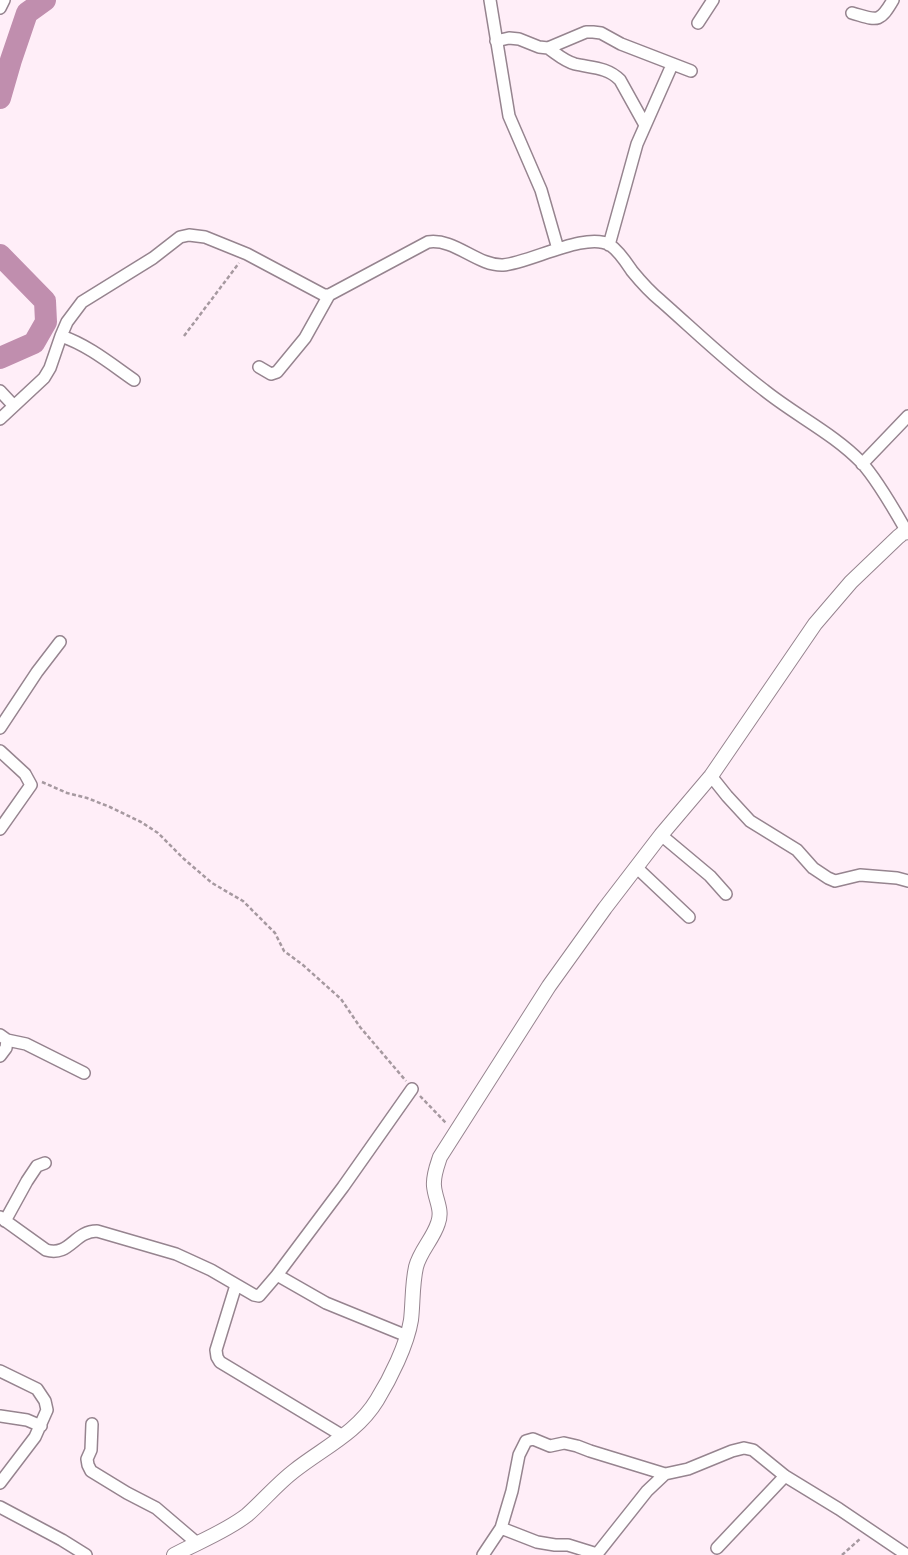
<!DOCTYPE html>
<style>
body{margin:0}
canvas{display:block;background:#ffeef8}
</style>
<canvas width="908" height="1555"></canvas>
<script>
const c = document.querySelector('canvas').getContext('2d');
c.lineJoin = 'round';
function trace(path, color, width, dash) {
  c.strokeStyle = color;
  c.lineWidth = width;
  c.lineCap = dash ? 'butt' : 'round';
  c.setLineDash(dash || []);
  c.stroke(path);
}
trace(new Path2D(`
 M0 98 11 60 27 13 45 0
 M0 255 45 301 46 322 34 343 0 358`), '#c08eae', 22);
const minor = new Path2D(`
 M490 0 509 116 541 190 558 249
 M0 8 4 0
 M852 13C877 20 879 24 893 0
 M698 23 713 0
 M496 41 509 38 519 39 539 47 548 48 586 32H593L601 33 621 44 691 71
 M548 48C557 54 564 61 575 64 592 68 607 67 620 80L645 125
 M609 245 637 144 672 65
 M61 336C88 345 111 364 134 380
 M259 367 271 374 277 372 305 338 329 295
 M0 391 14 406
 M0 419 44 378 50 368 61 336 67 322 82 302 153 258 180 237 189 235 205 237 247 254 324 295H329L428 242C455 238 477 266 503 265 530 263 586 231 610 245 619 251 626 262 632 271 641 282 650 292 661 301 695 331 728 363 764 390 795 415 834 434 861 462 877 479 895 511 907 532
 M862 464 908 416
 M0 728 37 672 60 642
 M0 751 25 774 31 785 0 829
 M711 776 727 796 750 821 797 850 813 868 828 878 835 881 860 875 897 878 908 881
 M661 835 710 876 726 894
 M636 867 689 917
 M0 1035 7 1040 6 1048 0 1056
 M7 1040 26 1044 84 1073
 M0 1217 46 1250C70 1257 74 1231 97 1231L176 1254 211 1270 254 1295 259 1296 277 1275 326 1303 407 1336
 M5 1221 27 1181 37 1166 45 1163
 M277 1275 343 1187 412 1089
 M236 1285 216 1350 217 1357 220 1362 343 1436
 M0 1371 37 1389 45 1401 47 1410 35 1437 0 1483
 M0 1416 27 1420 41 1426
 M92 1424 91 1450 87 1459 88 1465 91 1471 127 1493 156 1508 197 1543
 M0 1507 62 1540 86 1555
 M501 1528 537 1542 555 1545H568L597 1554 647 1491 665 1474
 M717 1548 785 1476
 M483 1555 501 1528 512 1491 519 1455 526 1441 533 1439 550 1446 564 1443 577 1446 590 1451 665 1474 688 1469 732 1451 744 1448 753 1450 785 1476 839 1509 907 1555`);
const tertiary = new Path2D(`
 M174 1555C198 1542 225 1532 247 1515 263 1501 277 1484 294 1471 323 1448 357 1433 377 1400 390 1379 407 1345 411 1320 413 1303 412 1285 416 1267 420 1251 433 1239 438 1223 443 1210 435 1199 434 1186 433 1176 437 1166 440 1157L549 986 605 908 661 835 711 776 815 624 851 582 898 537 903 533 908 532`);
trace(minor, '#96848f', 14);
trace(tertiary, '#96848f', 16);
trace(new Path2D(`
 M184 336 239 263
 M42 782 67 793 87 798 110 807 141 822 158 833 184 859 212 883 243 901 275 933 284 951 303 965 341 999 360 1027 406 1081
 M420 1096 447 1124
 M842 1555 861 1538`), '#a699a0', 2.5, [4, 2.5]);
trace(minor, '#fff', 11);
trace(tertiary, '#fff', 14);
</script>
